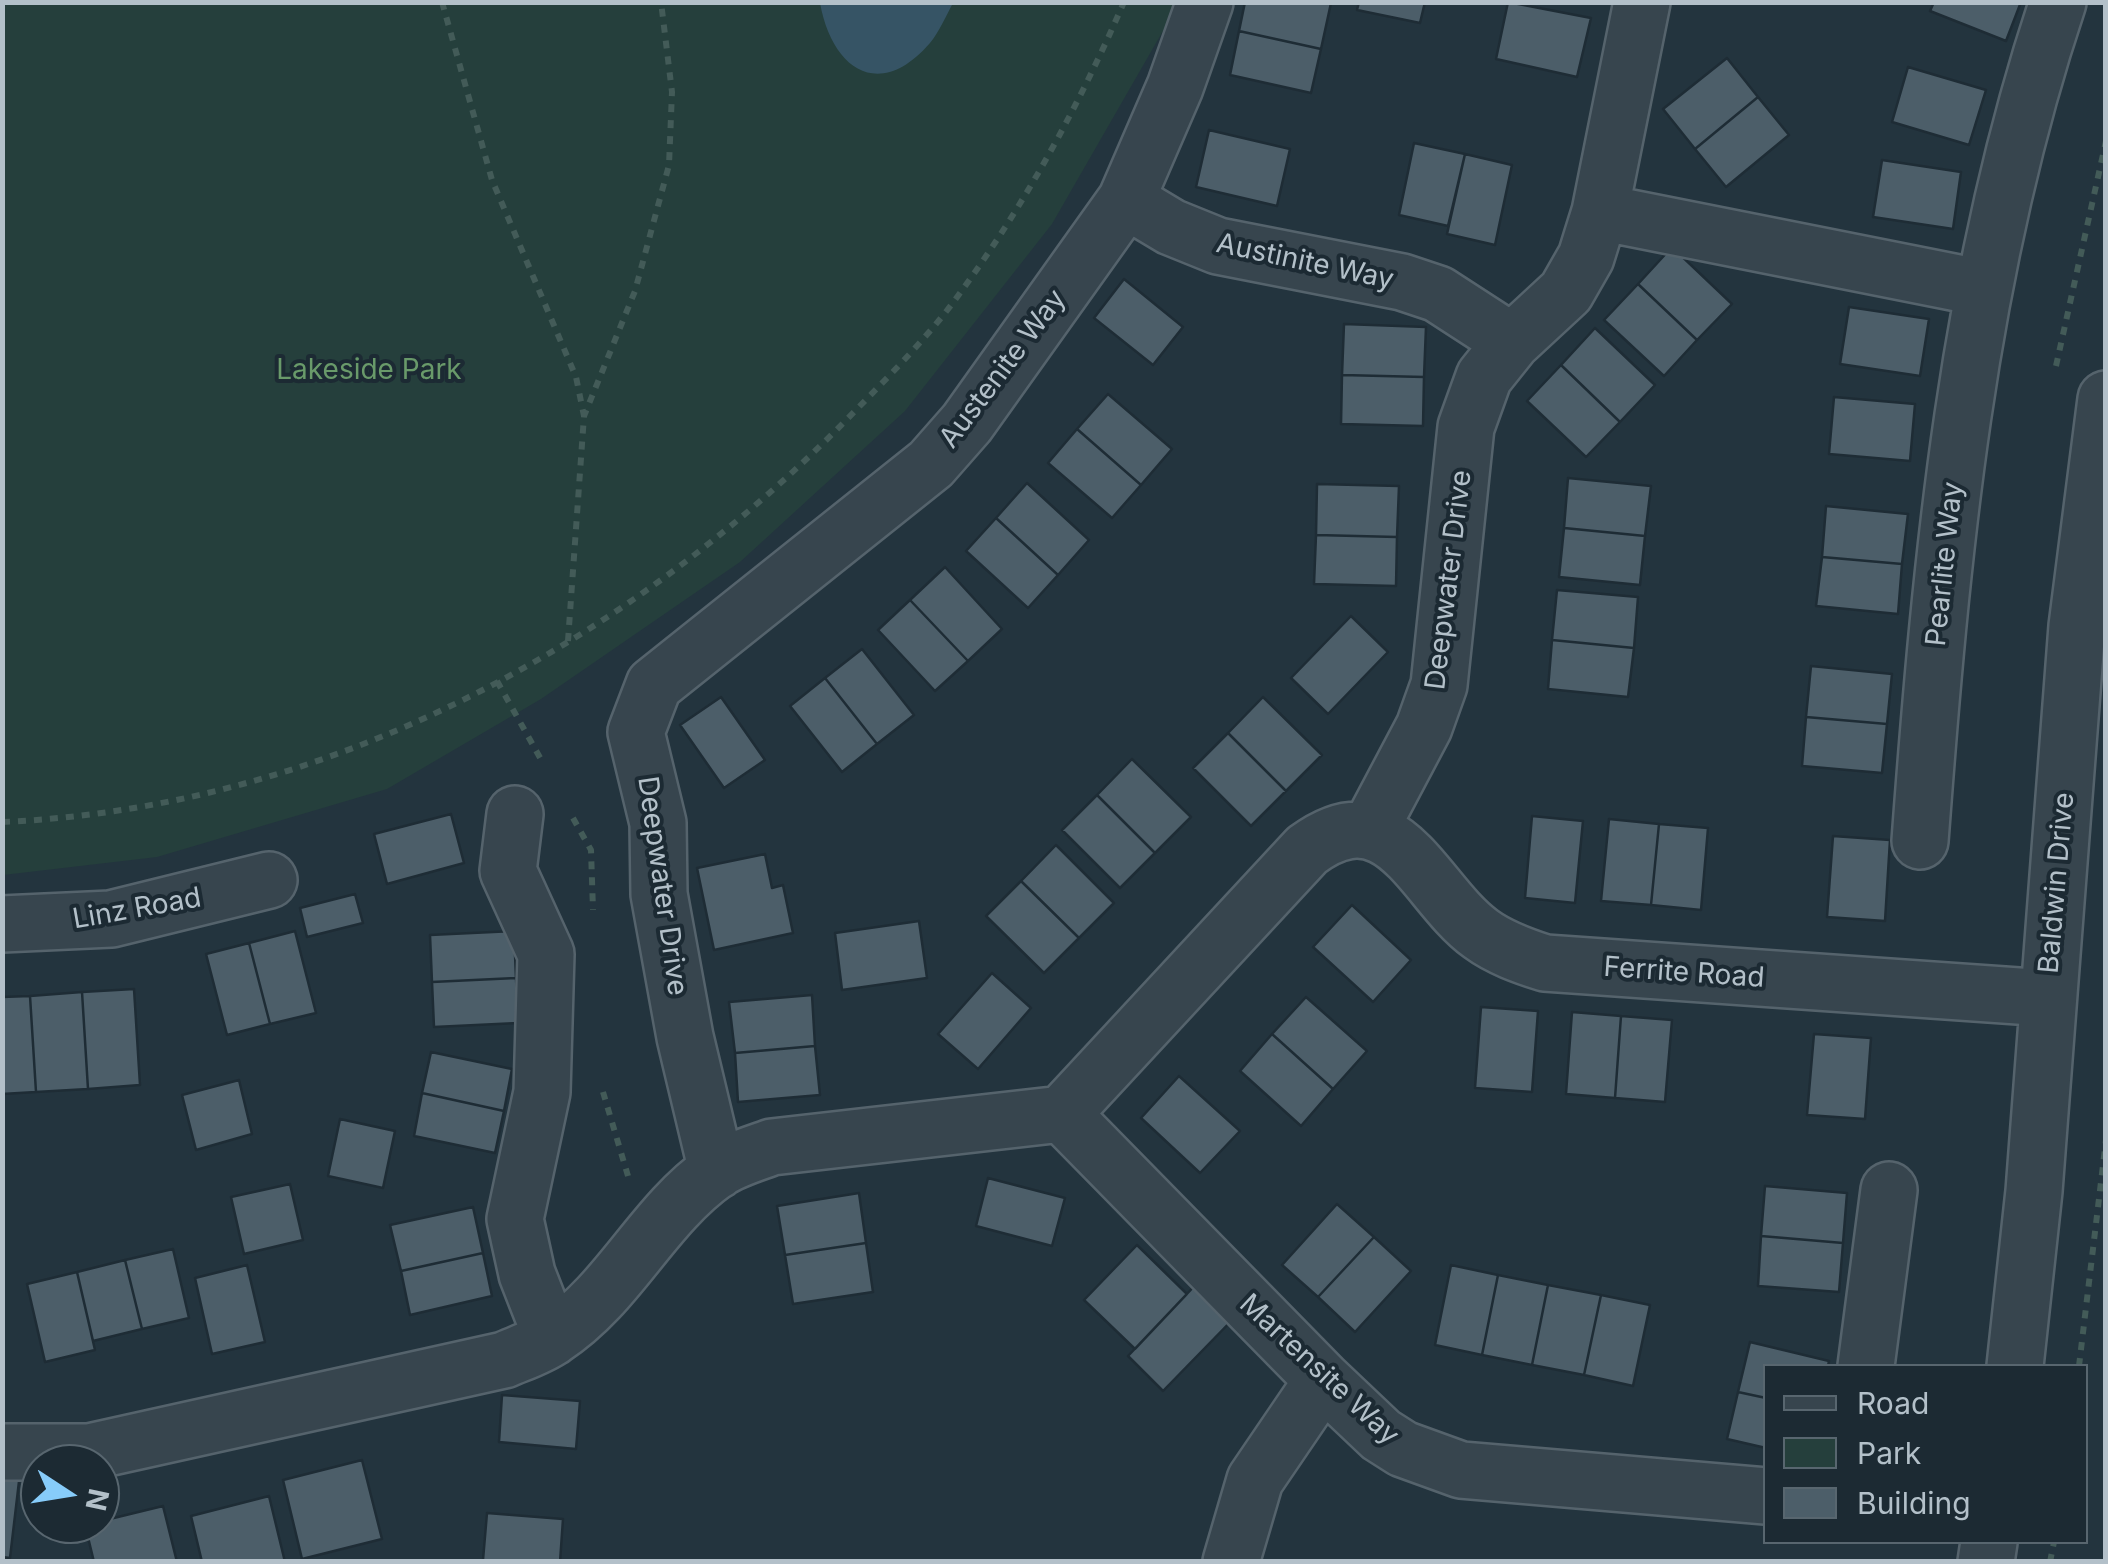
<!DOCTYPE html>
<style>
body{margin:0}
#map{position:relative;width:2108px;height:1564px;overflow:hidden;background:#23343e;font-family:Inter,sans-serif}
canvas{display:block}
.frame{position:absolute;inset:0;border:5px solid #b3c0c9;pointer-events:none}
.legend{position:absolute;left:1763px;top:1364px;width:325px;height:180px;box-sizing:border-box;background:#1c2a33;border:2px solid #58666f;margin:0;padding:12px 18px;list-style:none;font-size:30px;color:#b3c0c9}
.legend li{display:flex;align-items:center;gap:20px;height:50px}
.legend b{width:50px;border:2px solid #58666f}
.north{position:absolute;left:20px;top:1444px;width:100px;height:100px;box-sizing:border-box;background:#1c2a33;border:2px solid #58666f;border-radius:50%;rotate:102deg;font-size:28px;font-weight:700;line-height:40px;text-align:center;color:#b3c0c9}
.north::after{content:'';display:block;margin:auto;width:35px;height:45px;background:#87ccfa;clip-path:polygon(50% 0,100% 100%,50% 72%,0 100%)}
</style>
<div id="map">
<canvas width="2108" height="1564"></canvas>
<div class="frame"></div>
<ul class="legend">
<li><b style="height:12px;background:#37454e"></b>Road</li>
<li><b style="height:28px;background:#253f3c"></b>Park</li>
<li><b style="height:28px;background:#4c5e69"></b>Building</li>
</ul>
<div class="north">N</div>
</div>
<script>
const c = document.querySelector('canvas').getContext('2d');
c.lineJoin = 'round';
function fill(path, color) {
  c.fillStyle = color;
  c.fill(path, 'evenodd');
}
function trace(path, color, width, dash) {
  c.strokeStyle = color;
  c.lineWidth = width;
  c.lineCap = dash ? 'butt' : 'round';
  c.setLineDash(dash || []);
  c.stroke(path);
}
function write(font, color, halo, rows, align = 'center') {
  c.font = font + ' Inter,sans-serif';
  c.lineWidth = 8;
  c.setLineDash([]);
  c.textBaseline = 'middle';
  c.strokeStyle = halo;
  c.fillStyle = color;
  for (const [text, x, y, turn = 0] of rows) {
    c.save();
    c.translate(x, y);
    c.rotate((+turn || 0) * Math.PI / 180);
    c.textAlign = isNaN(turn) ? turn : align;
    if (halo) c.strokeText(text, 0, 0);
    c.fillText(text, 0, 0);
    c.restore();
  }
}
fill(new Path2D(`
 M2 3H1179L1052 224 905 411 740 562 541 699 387 789 157 857 3 875Z`), '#253f3c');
fill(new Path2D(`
 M820 3V2L953 3C946 16 939 32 930 43 879 102 832 69 820 3Z`), '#365465');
const building = new Path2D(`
 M1245 2 1331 3 1321 49 1239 31Z
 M1359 2H1425L1420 23 1357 10Z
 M1508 2 1591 18 1577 77 1496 59Z
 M1934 2H2021L2006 41 1930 11Z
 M1239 31 1321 49 1311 93 1230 75Z
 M1727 58 1758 97 1695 149 1663 109Z
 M1908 67 1986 90 1969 145 1892 122Z
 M1758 97 1789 135 1726 187 1695 149Z
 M1209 130 1290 149 1277 206 1196 187Z
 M1414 143 1465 154 1448 226 1399 215Z
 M1465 154 1512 165 1495 245 1447 234Z
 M1882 160 1961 172 1953 229 1873 217Z
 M1672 247 1732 304 1697 340 1638 284Z
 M1124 279 1183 327 1153 365 1094 318Z
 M1638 284 1697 340 1664 376 1604 320Z
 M1849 307 1929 319 1920 376 1840 364Z
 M1344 324 1426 327 1424 377 1342 375Z
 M1595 328 1655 385 1620 422 1561 365Z
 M1561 365 1620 422 1586 457 1527 401Z
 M1342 375 1424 377 1423 426 1341 424Z
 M1108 394 1172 449 1141 485 1077 429Z
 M1834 397 1915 404 1910 461 1829 454Z
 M1077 429 1141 485 1112 518 1048 463Z
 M1568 478 1651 486 1645 536 1564 528Z
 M1027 483 1089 540 1058 575 996 518Z
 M1317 484 1399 486 1397 537 1316 535Z
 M1826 506 1908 514 1902 564 1822 557Z
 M996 518 1058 575 1028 608 966 551Z
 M1564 528 1645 536 1640 585 1559 577Z
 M1316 535 1397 537 1396 586 1314 584Z
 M1822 557 1902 564 1898 614 1816 606Z
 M945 567 1002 629 968 661 910 600Z
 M1557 590 1638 597 1634 648 1552 640Z
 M910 600 968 661 935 691 878 630Z
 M1351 616 1388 652 1328 714 1291 678Z
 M1552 640 1634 648 1628 697 1548 689Z
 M862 649 914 715 877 744 825 678Z
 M1811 666 1892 674 1887 724 1806 717Z
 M825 678 877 744 842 772 790 706Z
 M721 697 765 760 724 788 680 725Z
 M1263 697 1322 755 1286 791 1228 733Z
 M1806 717 1887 724 1882 773 1802 766Z
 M1228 733 1286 791 1251 826 1193 768Z
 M1132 759 1191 817 1155 853 1097 795Z
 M1097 795 1155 853 1120 888 1062 830Z
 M451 814 464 863 387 884 374 834Z
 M1532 816 1583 821 1575 903 1525 898Z
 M1609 819 1659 824 1651 905 1601 901Z
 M1659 824 1708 828 1701 910 1651 905Z
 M1833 836 1890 840 1885 921 1827 917Z
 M1056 845 1114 903 1079 938 1021 881Z
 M765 854 772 888 783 885 793 933 714 950 697 868Z
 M1021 881 1079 938 1044 973 986 916Z
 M355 894 363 923 307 937 300 908Z
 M1352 905 1411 960 1373 1002 1313 947Z
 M919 921 927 978 842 990 835 933Z
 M295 931 316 1013 270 1024 249 943Z
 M514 931 516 978 432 982 430 935Z
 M249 943 270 1024 227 1035 206 954Z
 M992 973 1031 1008 978 1069 938 1034Z
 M516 978 518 1023 434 1027 432 982Z
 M134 989 140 1085 88 1089 82 992Z
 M82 992 88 1089 36 1092 30 996Z
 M812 995 815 1046 735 1053 729 1002Z
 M30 996 36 1092 2 1094V997Z
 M1306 997 1367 1051 1333 1089 1272 1034Z
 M1481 1007 1538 1011 1532 1092 1475 1088Z
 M1572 1012 1621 1016 1615 1098 1566 1094Z
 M1621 1016 1672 1020 1665 1102 1615 1098Z
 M1272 1034 1333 1089 1301 1126 1240 1071Z
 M1814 1034 1871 1038 1865 1119 1807 1115Z
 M815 1046 820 1095 738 1102 735 1053Z
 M431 1052 512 1069 504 1111 422 1093Z
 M1179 1076 1240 1131 1200 1173 1141 1118Z
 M239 1080 252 1134 196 1150 182 1095Z
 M422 1093 504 1111 495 1153 414 1136Z
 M340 1119 395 1131 383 1188 328 1176Z
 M988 1178 1065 1198 1052 1246 976 1226Z
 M290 1184 303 1240 244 1254 231 1197Z
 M1765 1186 1847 1193 1843 1243 1761 1236Z
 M859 1193 866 1243 785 1255 777 1206Z
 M1337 1204 1374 1237 1318 1297 1282 1265Z
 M473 1207 483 1253 401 1271 390 1225Z
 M1761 1236 1843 1243 1839 1292 1758 1286Z
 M1374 1237 1411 1271 1355 1332 1318 1297Z
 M866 1243 873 1292 793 1304 785 1255Z
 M1137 1245 1187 1294 1135 1349 1084 1300Z
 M173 1249 189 1318 142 1329 125 1260Z
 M483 1253 492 1296 410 1315 401 1271Z
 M125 1260 142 1329 93 1341 77 1272Z
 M247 1265 265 1342 212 1354 195 1278Z
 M1451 1265 1498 1275 1482 1355 1435 1345Z
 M77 1272 95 1350 45 1362 27 1284Z
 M1498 1275 1548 1285 1532 1365 1482 1355Z
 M1202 1278 1239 1313 1163 1391 1128 1356Z
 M1548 1285 1601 1295 1584 1375 1532 1365Z
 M1601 1295 1650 1305 1633 1386 1584 1375Z
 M1750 1342 1829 1361 1828 1366H1766V1398L1738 1392Z
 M1738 1392 1766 1398V1448L1727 1439Z
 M502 1395 580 1401 576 1449 499 1442Z
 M362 1460 382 1539 302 1559 283 1480Z
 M2 1470 20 1473 10 1558 2 1557Z
 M269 1496 285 1562H202L191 1516Z
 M163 1506 177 1562H94L85 1525Z
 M487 1513 563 1519 560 1562 483 1560Z`);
fill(building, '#4c5e69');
trace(building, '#1e2c35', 2.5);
const minor = new Path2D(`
 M1205 2 1175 87 1126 200 1171 227 1218 246 1402 282 1438 294 1512 342
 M1600 212 1983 288
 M515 814 508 871 546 954 542 1092 515 1219 527 1274 552 1338
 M1369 831 1424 727 1439 685 1466 427 1484 377 1512 342 1566 292 1586 257 1600 212 1642 2
 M1920 841C1941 558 1967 273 2058 2
 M2 924 111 919 269 880
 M1062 1114 1323 1380 1381 1435 1403 1449 1461 1470 1766 1496
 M717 1171 685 1037 659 894 658 823 636 732 654 685 931 464 967 423 1126 200
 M1866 1366 1889 1190
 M2015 1366 2034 1191 2077 626 2106 399
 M2 1452H89L504 1360C520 1353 539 1347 553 1337 619 1294 652 1216 716 1171 732 1160 753 1154 772 1147L1062 1114 1307 850C1394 786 1424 893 1481 934 1500 948 1523 956 1545 963L2047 998
 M1231 1562 1255 1480 1323 1380
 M1986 1562 1989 1542`);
trace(minor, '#55636c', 60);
trace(new Path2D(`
 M442 2 492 180 576 377 584 416
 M2056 366 2106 141
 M568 641 584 416 635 291 669 165 672 92 661 2
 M497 681 543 763
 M573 818 591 850 593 910
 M2 822C328 808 632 642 855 411 888 377 923 342 952 304 1022 210 1077 110 1124 2
 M603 1092 628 1176
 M2079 1366 2106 1140
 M2050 1562 2054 1542`), '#435b58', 6, [8, 8]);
trace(minor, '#37454e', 55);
write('28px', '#b3c0c9', '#1c2a33', [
 ["Austinite Way",1305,262,12],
 ["Austenite Way",1003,369,-53],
 ["Pearlite Way",1945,564,-84],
 ["Deepwater Drive",1449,580,-83],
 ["Baldwin Drive",2057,883,-85],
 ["Deepwater Drive",662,886,82],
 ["Linz Road",137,909,-10],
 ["Ferrite Road",1684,973,4],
 ["Martensite Way",1319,1370,43]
]);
write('28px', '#699a6a', '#1c2a33', [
 ["Lakeside Park",369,371]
]);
</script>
